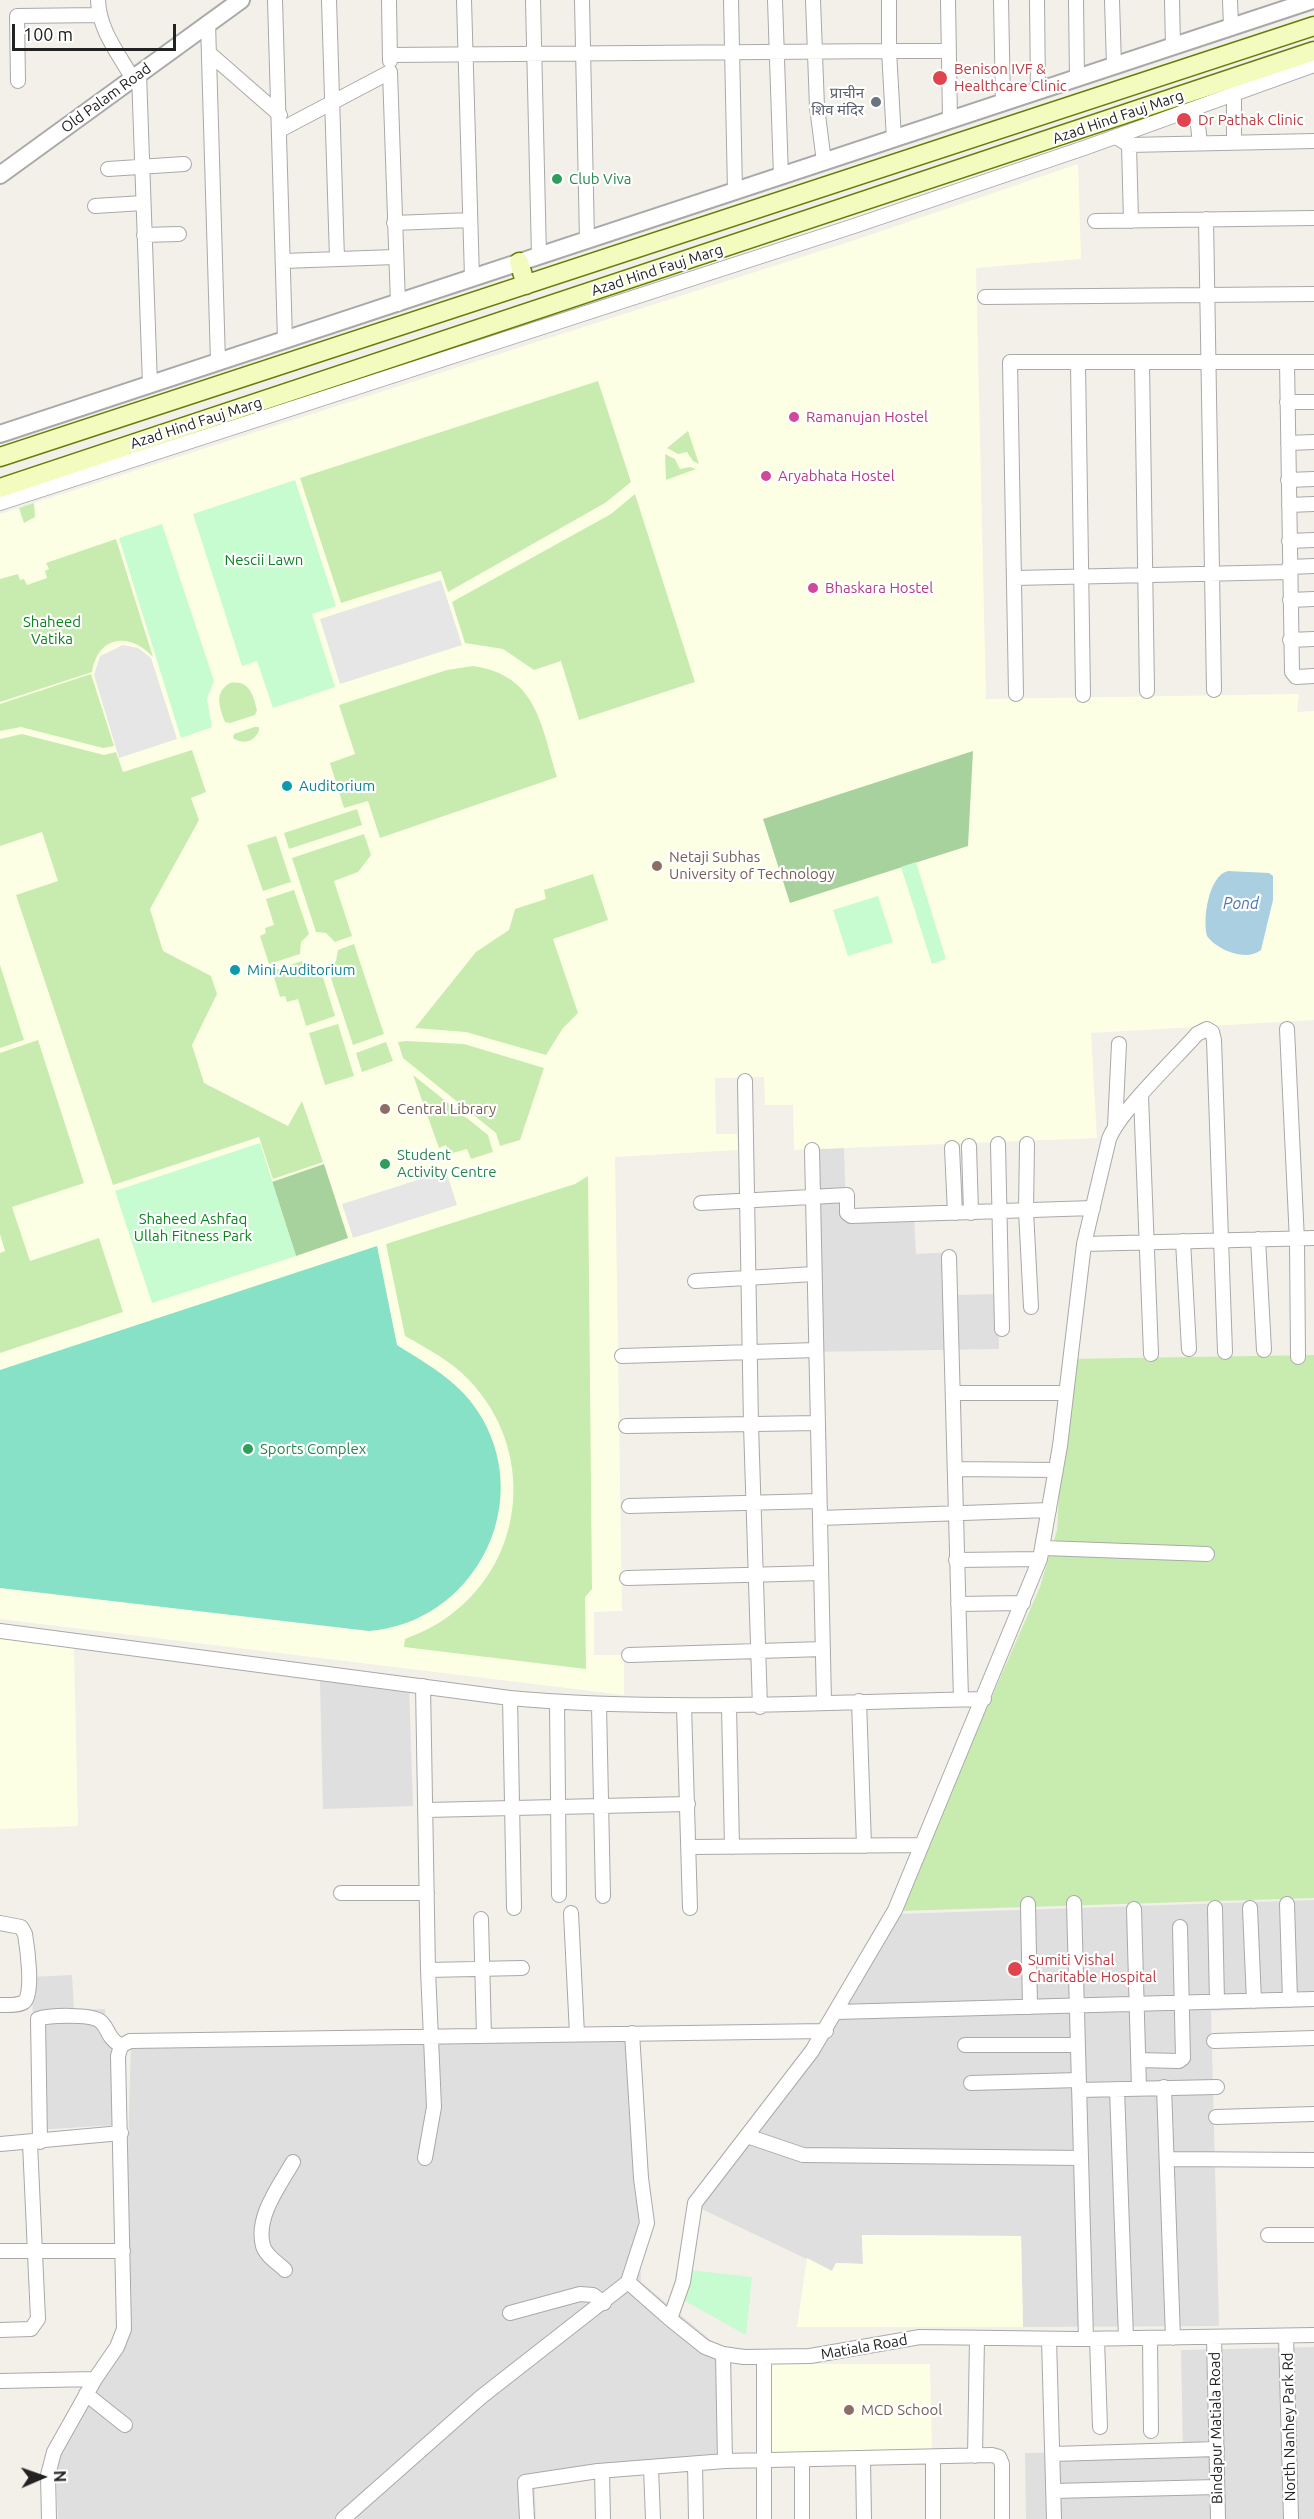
<!DOCTYPE html>
<meta charset="utf-8">
<style>
body{margin:0}
#map{position:relative;width:1314px;height:2519px;overflow:hidden;background:#f2f0e9;font-family:Ubuntu,sans-serif}
canvas{display:block}
.north{position:absolute;left:12px;top:2447px;width:60px;height:60px;-webkit-text-stroke:4px #fff;paint-order:stroke;rotate:88deg;font-size:16px;font-weight:700;line-height:24px;text-align:center;color:#222}
.north::after{content:'';display:block;margin:auto;width:21px;height:27px;background:#222;clip-path:polygon(50% 0,100% 100%,50% 72%,0 100%)}
.scale{position:absolute;left:12px;top:24px;width:164px;height:27px;box-sizing:border-box;border:3px solid #222;border-top:0;padding-left:8px;font-size:18px;line-height:21px;white-space:nowrap;color:#222;-webkit-text-stroke:4px #fff;paint-order:stroke}
</style>
<div id="map">
<canvas width="1314" height="2519"></canvas>
<div class="north">N</div>
<div class="scale">100 m</div>
</div>
<script>
const c = document.querySelector('canvas').getContext('2d');
c.lineJoin = 'round';
function fill(path, color) {
  c.fillStyle = color;
  c.fill(path, 'evenodd');
}
function trace(path, color, width, dash) {
  c.strokeStyle = color;
  c.lineWidth = width;
  c.lineCap = dash ? 'butt' : 'round';
  c.setLineDash(dash || []);
  c.stroke(path);
}
function write(font, color, halo, rows, align = 'center') {
  c.font = font + ' Ubuntu,"Noto Sans Devanagari",sans-serif';
  c.lineWidth = 4.5;
  c.setLineDash([]);
  c.textBaseline = 'middle';
  c.strokeStyle = halo;
  c.fillStyle = color;
  for (const [text, x, y, turn = 0] of rows) {
    c.save();
    c.translate(x, y);
    c.rotate((+turn || 0) * Math.PI / 180);
    c.textAlign = isNaN(turn) ? turn : align;
    if (halo) c.strokeText(text, 0, 0);
    c.fillText(text, 0, 0);
    c.restore();
  }
}
fill(new Path2D(`
 M844 1148 846 1218 914 1217 916 1254 953 1252V1295L998 1294 999 1349 810 1352 806 1149Z
 M320 1681 409 1686 413 1806 323 1809Z
 M1314 1900V2007L1211 2011 1219 2326 1023 2327 1021 2236 862 2235 863 2264 836 2263 832 2271 693 2205 821 2047 897 1914Z
 M72 1975 74 2010 105 2009V2033H114L116 2125 35 2130 32 1977Z
 M631 2039 641 2282 719 2347V2462L534 2476 536 2519H58L55 2451 123 2325 131 2042Z
 M1314 2347V2519H1026L1025 2453 1183 2450 1181 2350Z`), '#e0dfdf');
fill(new Path2D(`
 M1078 164 1081 259 976 268 986 699 1299 694 1297 712 1314 711V1020L1091 1033 1097 1138 794 1150 793 1105H765L764 1077 715 1078 716 1134H737L738 1150 615 1157 622 1611 594 1612V1655H624V1695L0 1619V514L858 239Z
 M0 1639 74 1648 78 1826 0 1829Z
 M862 2235 1021 2236 1023 2327H797L807 2258 832 2271 836 2263 863 2264Z
 M769 2364H930L932 2455 767 2457Z`), '#fdffe5');
fill(new Path2D(`
 M598 381 631 482 605 503 448 592 441 571 341 603 300 478Z
 M688 431 699 464 693 461 687 452 678 454 667 448Z
 M665 454 675 459 680 469 690 467 696 469 666 480Z
 M635 494 695 682 579 720 561 661 534 670 503 649 465 643 452 602 611 514Z
 M34 503 35 517 24 523 19 508Z
 M116 539 153 657C130 632 98 635 92 672L0 702V579L18 574 20 580 24 579 27 585 47 578 45 571 49 569 46 563Z
 M473 666C537 675 541 725 557 777L380 838 368 801 344 808 330 763 355 754 339 705 447 670Z
 M91 674 114 746 103 748 21 727 0 731V704Z
 M230 683C249 680 253 694 257 710L255 715 230 723 225 722C219 707 214 692 230 683Z
 M254 727H259V730C255 742 243 745 233 738L234 734Z
 M22 734 104 755 116 752 123 772 192 750 206 792 191 798 199 820 150 909 163 951 211 976 217 994 192 1045 204 1083 288 1126 302 1101 323 1162 273 1179 259 1137 113 1185 16 895 58 881 42 832 0 846V739Z
 M357 809 362 825 289 849 284 833Z
 M364 834 371 855 358 872 334 881 352 936 335 942 326 933 316 932 292 858Z
 M276 836 291 882 263 891 247 845Z
 M593 874 608 920 553 939 578 1013 563 1028 546 1055 466 1032 415 1028 476 952 509 930 515 909 546 899 544 890Z
 M294 890 309 934 301 942 300 954 269 964 260 936 266 933 265 928 274 925 266 899Z
 M354 944 384 1034 353 1045 328 969 336 961 338 950Z
 M302 961 309 970 321 971 335 1016 306 1026 298 999 287 1002 285 996 280 997 272 971Z
 M0 965 24 1040 0 1048Z
 M338 1024 354 1076 325 1085 309 1033Z
 M38 1040 84 1183 12 1207 30 1261 99 1238 123 1312 0 1353V1253L5 1251 0 1234V1053Z
 M406 1041 464 1044 544 1068 520 1140 500 1146 496 1133 403 1058 398 1042Z
 M386 1042 393 1061 362 1072 356 1053Z
 M413 1075 488 1135 493 1152 471 1159 467 1149 449 1154 446 1145 439 1148Z
 M588 1176 592 1589 585 1597 586 1669 404 1647 405 1639C420 1633 436 1626 449 1616 527 1559 535 1449 469 1380 451 1361 428 1349 405 1336L386 1244 575 1184Z
 M1314 1355V1898L898 1911 1040 1587 1057 1530 1066 1359Z`), '#c8ecaf');
fill(new Path2D(`
 M973 751 968 846 790 903 763 819Z
 M324 1164 348 1238 296 1256 272 1182Z`), '#a8d29d');
fill(new Path2D(`
 M295 480 336 606 312 614 335 687 273 708 257 661 242 666 193 514Z
 M162 524 214 681 207 699 212 727 181 738 119 538Z
 M916 862 946 959 932 964 901 867Z
 M878 896 893 942 848 956 833 910Z
 M260 1143 296 1256 152 1303 115 1191Z
 M689 2270 752 2277 746 2335 685 2301Z`), '#c7fbd0');
fill(new Path2D(`
 M377 1246 397 1345C430 1366 462 1383 482 1418 534 1508 472 1623 369 1631L0 1588V1370Z`), '#87e1c6');
fill(new Path2D(`
 M441 580 462 645 340 684 320 619Z
 M123 645 138 648 151 658 177 739 119 758 94 675 100 656Z
 M446 1171 457 1205 353 1238 342 1204Z`), '#e6e6e6');
fill(new Path2D(`
 M1228 871 1269 873 1273 876V900L1261 950C1246 962 1217 950 1207 936 1202 919 1209 875 1228 871Z`), '#a9cfe0');
const minor = new Path2D(`
 M98 0C99 30 118 53 133 79
 M275 0 285 340
 M329 0 337 259
 M389 0 390 61
 M464 0 472 278
 M533 0 539 256
 M582 0 587 240
 M731 0 735 191
 M775 0 781 176
 M813 0 817 107 824 162
 M889 0V51H948
 M948 0 950 120
 M1001 0 1003 103
 M1037 0 1038 91
 M1076 0 1077 78
 M1112 0 1114 66
 M1172 0 1173 46
 M1230 0 1231 27
 M208 23 218 362
 M209 53 280 115
 M390 55 889 51 894 139
 M139 74 150 385
 M18 81 17 16 99 15
 M1196 108 1200 143
 M280 130 390 72 398 304
 M1116 137 1129 145 1314 141
 M1234 142V93
 M1129 145 1131 221
 M108 169 184 164
 M95 206 143 203
 M1206 219 1214 690
 M1095 221 1314 218
 M394 223 470 220
 M144 235 179 234
 M283 261 395 257
 M985 297 1314 294
 M1287 362 1292 672 1296 677 1314 676
 M1142 363 1147 691
 M1078 364 1083 695
 M1287 402H1314
 M1288 443 1314 442
 M1288 480 1314 479
 M0 503 854 226 1087 147 1314 65
 M1289 505 1314 504
 M1289 541 1314 540
 M1289 567 1314 566
 M1014 578 1289 572
 M1290 600 1314 599
 M1290 640 1314 639
 M1016 694 1010 362H1314
 M1287 1029 1297 1241 1298 1357
 M745 1081 751 1425 760 1707
 M1141 1096 1151 1354
 M1115 1127 1119 1044
 M998 1144 1002 1329
 M1027 1144 1026 1211 1031 1307
 M969 1146 971 1213
 M952 1148 955 1213
 M812 1150 824 1702
 M701 1203 847 1195V1213L851 1216 1093 1208
 M1258 1239 1264 1350
 M1183 1241 1189 1349
 M1084 1244 1314 1238
 M949 1257 961 1699
 M695 1281 814 1274
 M1225 1352 1214 1040 1212 1032 1207 1029 1197 1034C1176 1058 1119 1112 1109 1139L1084 1244 1060 1446 1040 1559 895 1910 812 2051 695 2203 683 2282 670 2319 705 2347 723 2354 744 2357 810 2356 920 2337 1077 2339 1314 2335
 M622 1356 816 1350
 M953 1393H1066
 M626 1426 818 1423
 M955 1469 1056 1470
 M629 1506 819 1501
 M820 1518 1049 1510
 M1044 1548 1207 1554
 M956 1560 1040 1559
 M627 1578 821 1573
 M958 1604 1023 1603
 M0 1631 510 1698C668 1712 826 1702 984 1699
 M629 1655 823 1649
 M423 1686 428 1970 434 2107 425 2158
 M510 1698 514 1908
 M859 1701 864 1846
 M557 1703 559 1895
 M599 1705 603 1896
 M684 1706 690 1908
 M729 1706 732 1847
 M426 1810 688 1804
 M689 1847 922 1845
 M341 1893H427
 M1074 1903 1086 2339
 M1028 1904 1030 2007
 M1287 1904 1290 2000
 M1215 1908 1217 2002
 M1250 1908 1254 2001
 M1134 1909 1139 2088
 M571 1913 577 2034
 M481 1919 484 2036
 M0 1923 21 1927 25 1934C27 1946 34 1994 24 2002 18 2006 7 2005 0 2005
 M428 1970 522 1968
 M836 2012 1314 1999
 M632 2033 641 2178 647 2223 628 2282 670 2319
 M1214 2041 1314 2038
 M965 2045H1078
 M1139 2060 1179 2061 1183 2058 1180 1927
 M971 2083 1079 2080
 M1164 2087 1173 2338
 M1117 2089 1126 2338
 M1079 2090 1217 2087
 M1216 2117 1314 2114
 M747 2136 803 2155 1081 2158
 M40 2142 38 2019C49 2015 91 2014 100 2021 109 2028 106 2037 121 2046
 M0 2144 121 2133
 M1167 2159 1314 2160
 M1268 2235H1314
 M0 2251H123
 M285 2270C278 2263 266 2256 263 2246 255 2217 280 2185 293 2162
 M510 2313 580 2294 593 2295 604 2303
 M0 2330 31 2329 38 2319 30 2143
 M1286 2336 1291 2519
 M1214 2337 1218 2519
 M1150 2338 1151 2431
 M1049 2339 1054 2519
 M1097 2339 1100 2427
 M0 2381 95 2379
 M86 2394 125 2425
 M1053 2454 1217 2449
 M975 2456 977 2338
 M933 2457V2519
 M863 2459 864 2519
 M725 2461 992 2455 999 2457 1002 2464V2519
 M695 2464 696 2519
 M651 2467 653 2519
 M602 2471 603 2519
 M1053 2491 1217 2487
 M49 2519 48 2475 54 2452 95 2379 117 2347 124 2329 118 2056 121 2046 130 2041 826 2031
 M343 2519 481 2397 628 2282
 M527 2519 525 2482 598 2471 725 2461 723 2354
 M764 2519V2357
 M802 2519V2460`);
const tertiary = new Path2D(`
 M0 175 241 0
 M0 434 1313 0`);
const secondary = new Path2D(`
 M519 262 526 285
 M0 457 1314 26
 M0 488 1314 51`);
trace(minor, '#a9a9a9', 16);
trace(tertiary, '#a9a9a9', 20);
trace(secondary, '#677e03', 21);
trace(minor, '#fff', 14);
trace(tertiary, '#fff', 16);
trace(secondary, '#f3fbbe', 18);
for (const [x, y, r, color] of [
 [940,78,8,"#e0444e"],
 [876,102,6,"#6b7280"],
 [1184,120,8,"#e0444e"],
 [557,179,6,"#2e9e5b"],
 [794,417,6,"#d1479c"],
 [766,476,6,"#d1479c"],
 [813,588,6,"#d1479c"],
 [287,786,6,"#0f9aa8"],
 [657,866,6,"#8d6e63"],
 [235,970,6,"#0f9aa8"],
 [385,1109,6,"#8d6e63"],
 [385,1164,6,"#2e9e5b"],
 [248,1449,6,"#2e9e5b"],
 [1015,1969,8,"#e0444e"],
 [849,2410,6,"#8d6e63"]
]) {
  const dot = new Path2D();
  dot.arc(x, y, r, 0, 2 * Math.PI);
  c.fillStyle = color;
  c.fill(dot);
  trace(dot, '#fff', 2);
}
write('15px', '#be3a42', '#fff', [
 ["Benison IVF &",954,69],
 ["Healthcare Clinic",954,86],
 ["Dr Pathak Clinic",1198,120],
 ["Sumiti Vishal",1028,1960],
 ["Charitable Hospital",1028,1977]
], 'left');
write('15px', '#5b616d', '#fff', [
 ["प्राचीन",864,93],
 ["शिव मंदिर",864,110]
], 'right');
write('15px', '#222', '#fff', [
 ["Old Palam Road",106,98,-36],
 ["Azad Hind Fauj Marg",1118,117,-19],
 ["Azad Hind Fauj Marg",657,270,-18],
 ["Azad Hind Fauj Marg",196,423,-18],
 ["Matiala Road",864,2347,-10],
 ["North Nanhey Park Rd",1289,2427,-91],
 ["Bindapur Matiala Road",1216,2428,-91]
]);
write('15px', '#27864d', '#fff', [
 ["Club Viva",569,179],
 ["Student",397,1155],
 ["Activity Centre",397,1172],
 ["Sports Complex",260,1449]
], 'left');
write('15px', '#b23c85', '#fff', [
 ["Ramanujan Hostel",806,417],
 ["Aryabhata Hostel",778,476],
 ["Bhaskara Hostel",825,588]
], 'left');
write('15px', '#0a851f', '#fff', [
 ["Nescii Lawn",264,560],
 ["Shaheed",52,622],
 ["Vatika",52,639],
 ["Shaheed Ashfaq",193,1219],
 ["Ullah Fitness Park",193,1236]
]);
write('15px', '#0d838f', '#fff', [
 ["Auditorium",299,786],
 ["Mini Auditorium",247,970]
], 'left');
write('15px', '#785e54', '#fff', [
 ["Netaji Subhas",669,857],
 ["University of Technology",669,874],
 ["Central Library",397,1109],
 ["MCD School",861,2410]
], 'left');
write('italic 16px', '#4c77b4', '#fff', [
 ["Pond",1241,904]
]);
</script>
